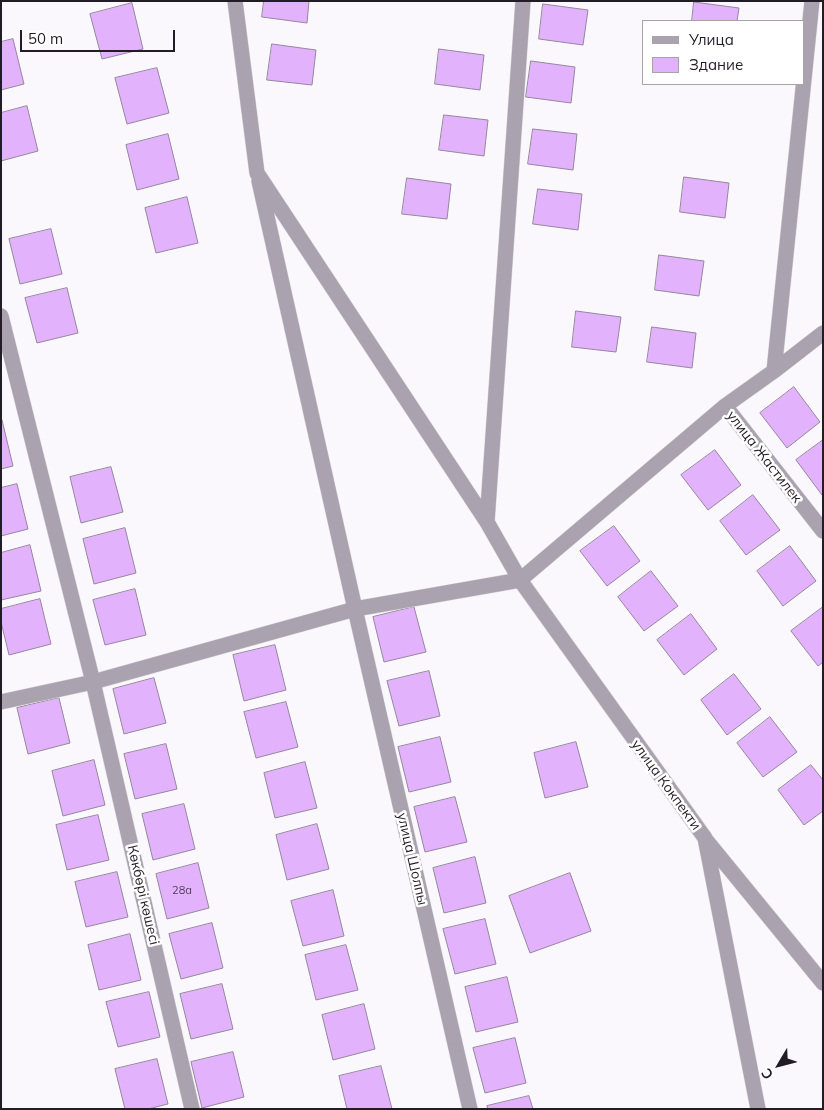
<!DOCTYPE html>
<meta charset="utf-8">
<style>
body{margin:0}
#map{position:relative;width:824px;height:1110px;overflow:hidden;background:#fbf8fd;font-family:Mulish,sans-serif}
canvas{display:block}
.frame{position:absolute;inset:0;border:2px solid #221c26;pointer-events:none}
.legend{position:absolute;left:642px;top:20px;width:162px;height:65px;box-sizing:border-box;background:#fff;border:1px solid #a7a4a8;margin:0;padding:6px 9px;list-style:none;font-size:15px;color:#221c26}
.legend li{display:flex;align-items:center;gap:10px;height:25px}
.legend b{width:25px;border:1px solid #a7a4a8}
.north{position:absolute;left:754px;top:1040px;width:50px;height:50px;-webkit-text-stroke:4px #fff;paint-order:stroke;rotate:233deg;font-size:14px;font-weight:700;line-height:20px;text-align:center;color:#221c26}
.north::after{content:'';display:block;margin:auto;width:18px;height:22px;background:#221c26;clip-path:polygon(50% 0,100% 100%,50% 72%,0 100%)}
.scale{position:absolute;left:20px;top:30px;width:155px;height:22px;box-sizing:border-box;border:2px solid #221c26;border-top:0;padding-left:6px;font-size:15px;line-height:18px;white-space:nowrap;color:#221c26;-webkit-text-stroke:4px #fff;paint-order:stroke}
</style>
<div id="map">
<canvas width="824" height="1110"></canvas>
<div class="frame"></div>
<ul class="legend">
<li><b style="height:6px;background:#aaa2ae"></b>Улица</li>
<li><b style="height:14px;background:#e2b2fd"></b>Здание</li>
</ul>
<div class="north">С</div>
<div class="scale">50 m</div>
</div>
<script>
const c = document.querySelector('canvas').getContext('2d');
c.lineJoin = 'round';
function fill(path, color) {
  c.fillStyle = color;
  c.fill(path, 'evenodd');
}
function trace(path, color, width, dash) {
  c.strokeStyle = color;
  c.lineWidth = width;
  c.lineCap = dash ? 'butt' : 'round';
  c.setLineDash(dash || []);
  c.stroke(path);
}
function write(font, color, halo, rows, align = 'center') {
  c.font = font + ' Mulish,sans-serif';
  c.lineWidth = 5;
  c.setLineDash([]);
  c.textBaseline = 'middle';
  c.strokeStyle = halo;
  c.fillStyle = color;
  for (const [text, x, y, turn = 0] of rows) {
    c.save();
    c.translate(x, y);
    c.rotate((+turn || 0) * Math.PI / 180);
    c.textAlign = isNaN(turn) ? turn : align;
    if (halo) c.strokeText(text, 0, 0);
    c.fillText(text, 0, 0);
    c.restore();
  }
}
const building = new Path2D(`
 M264 1H309L307 23 262 17Z
 M694 2 739 8 737 21H692Z
 M132 3 143 49 102 59 90 14Z
 M543 4 588 10 583 45 539 39Z
 M13 39 24 84 1 90V42Z
 M272 44 316 50 312 85 267 80Z
 M439 49 484 55 480 90 435 84Z
 M531 61 575 67 571 103 526 97Z
 M157 68 169 113 127 124 115 78Z
 M27 106 38 151 1 161V113Z
 M444 115 488 120 484 156 439 150Z
 M533 129 577 134 573 170 528 164Z
 M168 134 179 179 137 190 126 145Z
 M684 177 729 183 725 218 680 212Z
 M407 178 451 184 447 219 402 214Z
 M538 189 582 194 578 230 533 224Z
 M187 197 198 243 156 253 145 208Z
 M51 229 62 274 20 284 9 239Z
 M659 255 704 261 699 296 655 290Z
 M67 288 78 333 37 343 25 298Z
 M576 311 621 317 616 352 572 347Z
 M652 327 696 333 692 368 647 362Z
 M794 387 820 422 787 448 760 413Z
 M2 420 13 466 1 469V421Z
 M823 440V495H822L796 460Z
 M715 450 741 485 708 510 681 475Z
 M111 467 123 512 81 523 70 477Z
 M17 484 28 529 1 536V488Z
 M753 495 780 530 746 555 720 521Z
 M614 526 640 561 607 586 580 551Z
 M125 528 136 573 94 584 83 539Z
 M30 545 41 591 1 600V553Z
 M790 546 816 581 783 606 757 571Z
 M651 571 678 606 644 631 618 597Z
 M135 589 146 635 105 645 93 600Z
 M40 599 51 644 9 655 1 622V609Z
 M414 607 426 652 384 662 373 617Z
 M823 607V662L818 666 791 631Z
 M691 614 717 649 684 675 657 640Z
 M275 645 286 690 244 701 233 655Z
 M429 671 440 716 399 726 387 681Z
 M734 674 761 709 727 735 701 700Z
 M154 678 166 723 124 734 113 689Z
 M59 698 70 743 28 754 17 708Z
 M286 702 298 747 256 758 244 712Z
 M770 717 797 752 763 777 737 743Z
 M440 737 451 782 409 792 398 747Z
 M576 742 588 787 545 798 534 753Z
 M166 744 177 789 135 799 124 754Z
 M94 760 105 805 63 816 52 771Z
 M305 762 317 808 275 818 264 773Z
 M811 765 823 780V811L804 825 778 790Z
 M455 797 467 842 425 852 414 807Z
 M184 804 195 849 153 860 142 814Z
 M98 815 109 860 67 870 56 825Z
 M317 824 329 869 287 880 276 835Z
 M475 857 486 903 444 913 433 868Z
 M198 863 209 908 167 919 156 874Z
 M117 872 128 917 86 927 75 882Z
 M570 873 591 931 530 953 509 896Z
 M333 890 344 936 303 946 291 901Z
 M485 919 496 964 455 974 443 929Z
 M212 923 223 968 181 979 169 934Z
 M130 934 141 980 99 990 88 945Z
 M346 945 358 990 316 1000 305 955Z
 M507 977 518 1022 476 1032 465 987Z
 M222 984 233 1029 191 1039 180 994Z
 M149 992 160 1037 118 1047 106 1002Z
 M364 1004 375 1049 333 1060 322 1015Z
 M515 1038 526 1083 485 1093 473 1048Z
 M233 1052 244 1097 202 1108 191 1062Z
 M157 1059 168 1104 148 1109H125L115 1069Z
 M381 1066 392 1109H347L339 1076Z
 M529 1096 533 1109H488L487 1106Z`);
fill(building, '#e2b2fd');
trace(building, '#95869e', 1);
const street = new Path2D(`
 M235 1 257 173 487 522 520 580 725 406 774 371 823 333
 M259 181 355 609 470 1109
 M1 316 93 682 192 1109
 M774 371 812 1
 M725 406 823 531
 M487 522 523 1
 M1 702 93 682 355 609 520 580 705 838 758 1109
 M706 840 823 983`);
trace(street, '#d8d5db', 16);
trace(street, '#aaa2ae', 15);
write('11px', '#52425c', null, [
 ["28а",182,891]
]);
write('14px', '#221c26', '#fff', [
 ["улица Жастилек",764,457,52],
 ["улица Кокпекти",666,785,54],
 ["улица Шолпы",412,859,77],
 ["Көкбөрі көшесі",143,895,77]
]);
</script>
